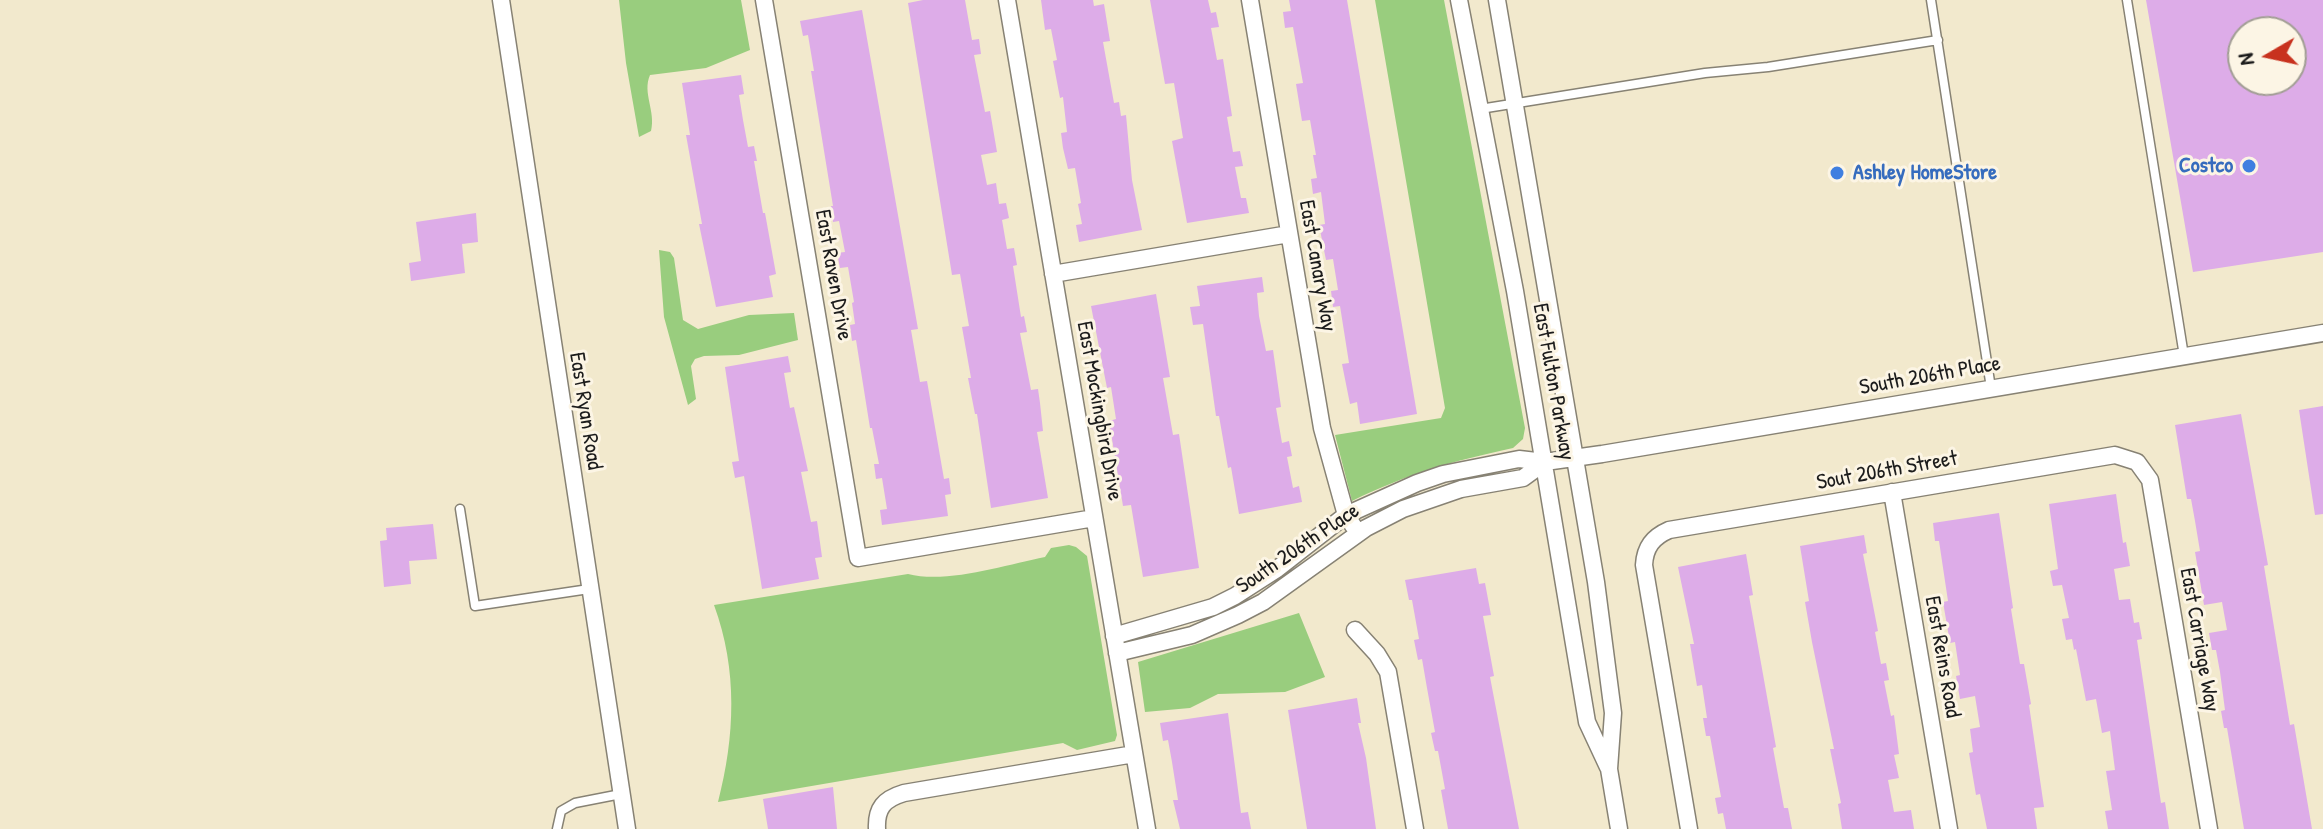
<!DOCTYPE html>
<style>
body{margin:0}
#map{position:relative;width:2323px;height:829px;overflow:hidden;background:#f2e9cd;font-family:"Patrick Hand",sans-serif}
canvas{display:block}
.north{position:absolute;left:2227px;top:16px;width:80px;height:80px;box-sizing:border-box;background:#fcf5e5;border:2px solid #a29e95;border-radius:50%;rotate:261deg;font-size:22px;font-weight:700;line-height:32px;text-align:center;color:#1c1c1c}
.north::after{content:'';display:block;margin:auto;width:28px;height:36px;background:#c8321e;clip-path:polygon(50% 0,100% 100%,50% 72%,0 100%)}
</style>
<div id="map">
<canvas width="2323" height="829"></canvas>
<div class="north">N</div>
</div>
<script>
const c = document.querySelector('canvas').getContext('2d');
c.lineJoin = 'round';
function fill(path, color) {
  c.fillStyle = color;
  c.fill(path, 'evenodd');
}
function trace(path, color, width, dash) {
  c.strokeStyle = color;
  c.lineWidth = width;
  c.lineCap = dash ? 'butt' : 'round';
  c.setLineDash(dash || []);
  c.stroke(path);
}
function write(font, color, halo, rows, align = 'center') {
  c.font = font + ' "Patrick Hand",sans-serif';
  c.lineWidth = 6;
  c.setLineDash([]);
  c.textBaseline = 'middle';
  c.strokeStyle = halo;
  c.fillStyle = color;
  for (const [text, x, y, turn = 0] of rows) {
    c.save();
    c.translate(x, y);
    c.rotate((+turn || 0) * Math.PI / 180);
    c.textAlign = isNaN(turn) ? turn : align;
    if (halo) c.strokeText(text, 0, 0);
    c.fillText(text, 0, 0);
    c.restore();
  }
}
fill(new Path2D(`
 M619 0H741L750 50 706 68 650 75C642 93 656 111 651 131L639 137 626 63Z
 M1375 0H1444L1525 428 1523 439 1513 448C1453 461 1407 474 1352 501L1335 435 1441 418 1445 408Z
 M659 250 670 252 674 258 683 320 698 329 749 315 794 313 798 340 739 355 704 356 695 359 691 366 696 399 688 405 664 317Z
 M1069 545 1076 547 1087 556 1117 735 1115 741 1077 750 1063 743 718 802C735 737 738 670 714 605L908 574C947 584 1005 565 1045 557L1051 548Z
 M1299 613 1325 677 1285 692 1218 694 1190 708 1145 712 1138 662Z`), '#99cd7e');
fill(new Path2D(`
 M923 0H965L972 40 979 39 981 54 974 55 985 112 990 111 997 152 981 155 987 185 996 183 999 204 1006 203 1009 218 1002 220 1007 249 1014 248 1017 265 1013 266 1021 317 1024 316 1027 332 1020 333 1031 390 1038 389 1040 403 1043 431 1037 432 1048 498 991 508 977 414H975L968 378H971L962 327 969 326 960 274 952 275 908 3Z
 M1041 0H1093L1094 6 1104 4 1110 41 1103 42 1114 103 1119 102 1121 116 1126 115 1132 180 1142 230 1079 242 1076 225 1082 224 1078 204 1081 203 1075 168 1068 169 1063 148 1061 133 1067 132 1063 97 1060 98 1053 61 1057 60 1051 29 1045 30Z
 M1150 0H1208L1211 13 1216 12 1219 27 1211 28 1217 60 1223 59 1232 116 1227 117 1233 152 1240 151 1243 166 1235 167 1241 198H1246L1249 213 1187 223 1172 141 1183 138 1174 83 1165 84Z
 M1289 0H1347L1417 414 1360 424 1357 402 1350 404 1342 364 1349 363 1340 306 1333 307 1331 291 1338 290 1333 259 1326 260 1319 225 1325 224 1321 192 1313 194 1311 179 1317 178 1313 155H1316L1310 120 1302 121 1296 84 1303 83 1293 27 1285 28 1283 12 1291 11Z
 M2146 0H2323V252L2193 272ZM2243 32H2291V80H2243Z
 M862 10 918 329 911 330 920 382 927 381 944 479 949 478 951 494 945 495 948 516 882 525 880 510 887 509 882 478 876 479 874 464H879L872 428H870L856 340 852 341 850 325 855 324 852 303 854 302 848 267 840 268 837 253 845 252 839 221 833 222 831 206H833L811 71H814L808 35 803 36 800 21Z
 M741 75 744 94 739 95 743 120 748 147 754 146 757 161H754L763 213H765L776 274 769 276 773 297 716 307 699 224H702L686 135H690L682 83Z
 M476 213 478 242 462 244 465 273 411 281 409 263 421 261 416 222Z
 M1262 277 1264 292 1257 293 1259 316 1266 351 1273 350 1275 364 1281 407 1276 408 1282 443 1289 441 1292 456 1287 457 1293 488 1299 486 1302 502 1239 514 1231 467 1228 468 1219 416H1216L1203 324 1193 325 1190 307 1200 306 1197 286Z
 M1156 294 1170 377 1163 378 1173 435 1179 434 1199 568 1143 577 1131 505 1123 506 1109 421 1116 419 1111 387 1107 388 1091 306Z
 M788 356 791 372 784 373 790 408 794 407 808 471 801 472 811 522 817 521 822 557 815 558 819 579 762 589 744 476 735 478 732 462 739 461 725 367Z
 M2323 406V514L2315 515 2299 410Z
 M2241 414 2268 565 2264 566 2290 725 2294 724 2312 829H2244L2227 728H2224L2221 711 2225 710 2220 672 2216 650H2212L2209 633 2227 630 2222 602 2204 605 2195 552 2200 551 2195 521 2191 499H2187L2175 425Z
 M2116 494 2123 543 2126 542 2130 566 2114 569 2119 600 2130 599 2134 623 2139 622 2142 639 2137 640 2161 803 2165 802 2169 829H2108L2105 811 2112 810 2106 771 2115 770 2110 731 2102 733 2096 699 2086 701 2076 649 2074 650 2072 639 2066 640 2062 619 2069 618 2062 585 2053 586 2050 571 2058 569 2049 504Z
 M1999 513 2013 608 2011 609 2020 664H2024L2031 704 2029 705 2044 807 2034 808 2037 829H1987L1980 794 1976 795 1969 753 1973 752 1970 729 1980 727 1975 696 1960 699 1956 676 1960 675 1955 642 1950 643 1943 602 1948 601 1939 541H1935L1933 523Z
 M433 524 437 559 409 561 411 584 384 587 380 541 387 540 386 528Z
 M1864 535 1867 553 1863 554 1878 631 1875 632 1881 664 1886 663 1889 680 1884 681 1891 716 1894 715 1899 754 1894 755 1899 778 1888 780 1894 812 1911 810 1914 829H1842L1838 804 1841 803 1830 749H1834L1812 642 1805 602 1809 601 1800 546Z
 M1746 554 1753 595 1749 596 1776 747 1773 748 1784 808H1788L1792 829H1726L1723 813 1718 814 1715 798 1721 797 1710 736H1706L1703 718H1707L1702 685 1697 686 1690 644H1694L1678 567Z
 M1476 568 1479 584 1485 583 1491 615 1483 616 1494 676 1490 677 1519 829H1448L1441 790 1445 789 1438 751H1435L1431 733 1435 732 1427 688 1422 659 1418 660 1414 640 1419 639 1412 600H1409L1405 580Z
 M1357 698 1361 723H1358L1366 758 1376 829H1307L1288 710Z
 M1228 713 1241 813 1248 812 1251 829H1180L1173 800H1178L1172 762 1168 740 1163 741 1160 723Z
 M833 787 837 829H768L763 799Z`), '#ddace8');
const service = new Path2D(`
 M1931 0 1991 388
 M2127 0 2184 356
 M1480 109 1705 73 1768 67 1938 40
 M460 509 475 606 589 589
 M557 829 561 811 575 803 621 794`);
const minor = new Path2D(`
 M501 0 627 829
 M764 0 858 558 1094 518
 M1007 0 1147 829
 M1250 0 1322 428 1346 515 1358 533
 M1459 0 1515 291 1587 722 1608 767
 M1497 0 1596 582 1613 713 1609 769 1619 829
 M1053 274 1289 234
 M1892 492 1949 829
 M1355 630 1377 654 1388 672 1415 829
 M1114 636 1213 607 1235 596 1277 569 1346 515 1417 483 1443 474 1519 459 1545 462 1602 454 2323 333
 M1117 653 1192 635 1238 615 1263 602 1366 528 1403 509 1461 489 1523 478 1545 462
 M877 829C876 808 884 799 904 793L1134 754
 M1689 829 1644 565C1645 547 1653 537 1669 530L2115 455 2137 462 2150 480 2209 829`);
trace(service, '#878274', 11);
trace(minor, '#878274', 19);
trace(service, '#fff', 8);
trace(minor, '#fff', 16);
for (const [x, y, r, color] of [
 [2249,166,8,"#3f7fe0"],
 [1837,173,8,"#3f7fe0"]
]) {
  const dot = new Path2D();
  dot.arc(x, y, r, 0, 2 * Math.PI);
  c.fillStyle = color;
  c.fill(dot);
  trace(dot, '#fcf5e5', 3);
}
write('bold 22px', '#366cbe', '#fcf5e5', [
 ["Costco",2233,166],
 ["Ashley HomeStore",1853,173,"left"]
], 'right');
write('22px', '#1c1c1c', '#fcf5e5', [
 ["East Canary Way",1317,266,80],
 ["East Raven Drive",833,275,80],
 ["South 206th Place",1930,376,-10],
 ["East Fulton Parkway",1553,382,80],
 ["East Ryan Road",585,411,81],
 ["East Mockingbird Drive",1099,411,80],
 ["Sout 206th Street",1887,471,-10],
 ["South 206th Place",1298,549,-34],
 ["East Carriage Way",2199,640,80],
 ["East Reins Road",1942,657,80]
]);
</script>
